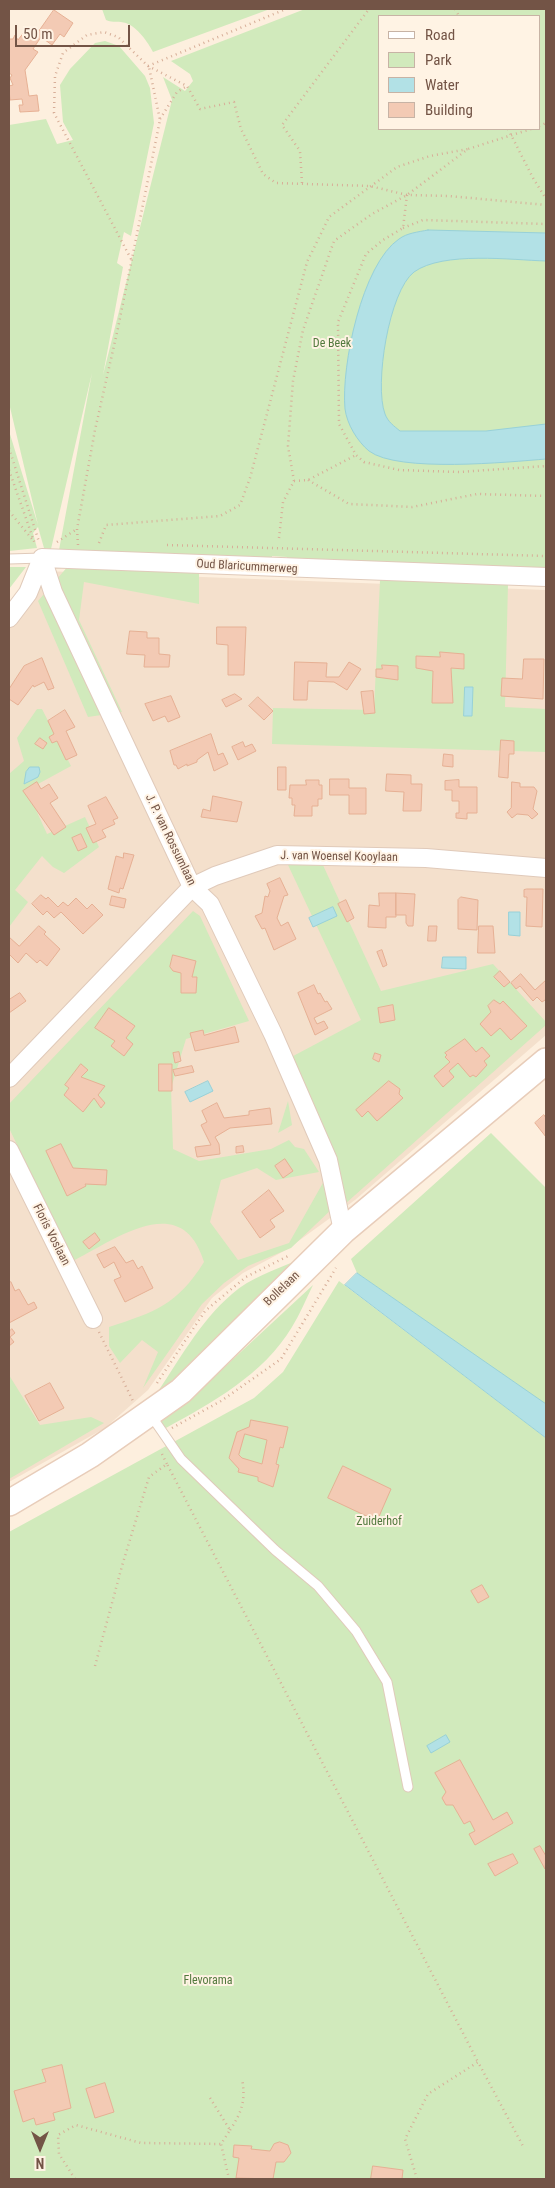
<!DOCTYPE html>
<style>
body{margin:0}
#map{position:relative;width:555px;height:2188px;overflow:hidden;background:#fdefde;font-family:"Roboto Condensed",sans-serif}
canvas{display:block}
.frame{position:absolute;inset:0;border:10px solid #735446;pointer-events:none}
.legend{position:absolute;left:378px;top:15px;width:162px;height:115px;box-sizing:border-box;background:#fff3e4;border:1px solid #c7b3a5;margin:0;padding:6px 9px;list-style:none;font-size:15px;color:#735446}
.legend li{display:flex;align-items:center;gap:10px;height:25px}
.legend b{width:25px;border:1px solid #c7b3a5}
.north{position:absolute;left:15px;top:2123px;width:50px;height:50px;-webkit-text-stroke:4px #fff3e4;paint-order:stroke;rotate:180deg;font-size:14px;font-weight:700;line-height:20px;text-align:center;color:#735446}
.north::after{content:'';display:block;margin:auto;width:18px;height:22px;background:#735446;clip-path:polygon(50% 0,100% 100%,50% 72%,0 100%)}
.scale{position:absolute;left:15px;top:25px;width:115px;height:22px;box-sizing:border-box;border:2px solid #735446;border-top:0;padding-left:6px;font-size:15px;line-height:18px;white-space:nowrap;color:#735446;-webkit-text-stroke:4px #fff3e4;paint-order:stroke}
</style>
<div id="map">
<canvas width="555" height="2188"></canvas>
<div class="frame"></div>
<ul class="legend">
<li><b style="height:6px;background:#fff"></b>Road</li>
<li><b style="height:14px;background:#d1eabc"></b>Park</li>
<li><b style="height:14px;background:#b2e1e6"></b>Water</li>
<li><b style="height:14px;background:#f3cab4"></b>Building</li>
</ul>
<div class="north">N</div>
<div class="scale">50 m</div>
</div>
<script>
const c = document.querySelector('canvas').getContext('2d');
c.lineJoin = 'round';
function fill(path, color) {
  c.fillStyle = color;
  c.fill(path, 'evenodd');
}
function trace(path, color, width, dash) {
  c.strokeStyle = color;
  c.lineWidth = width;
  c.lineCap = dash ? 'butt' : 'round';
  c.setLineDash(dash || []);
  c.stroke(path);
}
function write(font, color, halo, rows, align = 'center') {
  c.font = font + ' "Roboto Condensed",sans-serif';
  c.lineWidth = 4;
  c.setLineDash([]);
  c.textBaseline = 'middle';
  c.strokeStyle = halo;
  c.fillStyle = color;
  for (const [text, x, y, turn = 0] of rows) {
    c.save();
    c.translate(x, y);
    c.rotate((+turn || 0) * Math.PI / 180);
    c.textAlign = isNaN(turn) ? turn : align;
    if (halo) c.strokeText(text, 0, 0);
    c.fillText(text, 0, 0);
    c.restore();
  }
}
fill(new Path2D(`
 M44 571 546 590V1035L355 1200 286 1250 243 1273 212 1298 148 1390 105 1428 9 1482V626Z`), '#f4e0cc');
fill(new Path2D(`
 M102 9H270L153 52C148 42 137 27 126 23 119 21 113 23 106 20Z
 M305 9H546V570L288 561 287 557 272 556V559L59 550 92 373 51 549 44 548 38 527 33 533 37 548 9 551V431L38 525 9 403V125L46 119 57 144 73 140 63 122 60 85 70 69 95 43 105 41 119 46 145 76 150 88 154 123 131 236 124 232 117 263 123 267 103 375 172 100 163 77 185 91 193 81 190 74 171 61ZM379 16H539V129H379Z
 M69 565 199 570V604L84 582 79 620 122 712 88 717 38 601Z
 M9 567H26L9 589Z
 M380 580 508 584 505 707 546 709V752L272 744 273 708 374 710Z
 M37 709H42L71 766 27 790 47 834 85 817 99 847 64 873 53 867 42 856 15 890 28 902 9 927V774L24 761 17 738Z
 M322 863 381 991 493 964 546 1022V1025L345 1204 280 1063 361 1020 288 865Z
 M193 911 200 916 249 1021 186 1039 171 1088 173 1149 199 1161 271 1149 289 1140 295 1147 304 1149 319 1172 276 1180 257 1168 221 1180 210 1222 238 1260 289 1243 324 1181 336 1205 291 1248 248 1266 224 1283 202 1304 143 1388 158 1352 142 1340 120 1363 109 1346V1327C155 1312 177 1305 204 1262 182 1189 116 1239 73 1261L9 1128V1104Z
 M288 1101 292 1125 278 1133Z
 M491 1133 546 1188V1405L357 1273 351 1259Z
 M296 1261 153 1399C177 1364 199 1322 232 1294 250 1278 274 1270 296 1261Z
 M339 1281 546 1438V2179H9V1532L254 1398 283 1372Z
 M313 1285C306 1299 300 1314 292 1327 263 1375 213 1402 166 1428L161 1422 203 1387Z
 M9 1375 40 1425 91 1417 104 1423 9 1479Z`), '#d1eabc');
const water = new Path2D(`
 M428 230 546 233V261C512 260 443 251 414 272 389 291 374 385 385 414 388 422 394 426 400 431H486L546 424V459C509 462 398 473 369 451 357 441 347 424 345 409 341 366 362 264 399 239 407 233 418 232 428 230Z
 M465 687H473L472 716H464Z
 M30 767H39L40 772 38 777 24 784 26 772Z
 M333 907 337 916 313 927 309 918Z
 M509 912H520V936L509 935Z
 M443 957H466V969L442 968Z
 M208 1081 213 1091 190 1102 185 1092Z
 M357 1273 546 1404V1438L345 1285Z
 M446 1735 450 1742 431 1753 427 1746Z`);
fill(water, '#b2e1e6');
trace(water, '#98d1d8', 1);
const building = new Path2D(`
 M54 10 73 23 64 37 60 34 52 45 41 37 33 49 38 52 25 70 29 96 37 95 39 111 20 112 19 105H23L22 99 10 100 9 90V86L13 85 10 78 12 75 9 73V39H13L15 35 18 40 28 27 37 33Z
 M217 627H246L244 675H228V645L217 644Z
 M130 631 147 632V638H159V654L170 655 169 667H144L145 655 127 654Z
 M440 652 464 654V669L451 668 453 703H432L433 671 416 668V656L440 657Z
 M42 658 54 688 48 690 44 682 34 687 33 685 18 705 9 699V689L24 666Z
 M524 659H544L543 699 501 696 502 678 522 679Z
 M295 662 327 663 326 677H339L349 662 361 669 347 690 334 682 308 681 307 700H294Z
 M382 665 398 666V680L376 677V669H382Z
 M373 691 375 713 364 714 361 692Z
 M235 694 242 699 226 707 222 700Z
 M171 696 180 717 168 722 165 716 153 721 145 704Z
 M258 697 273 711 264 720 249 706Z
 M65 710 75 727 66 731 77 755 66 760 57 741 52 743 49 737 54 734 48 721Z
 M211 734 218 755 223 753 228 764 214 771 208 752 197 760V762L187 766V764L178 769 176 765H174L170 751Z
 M40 738 47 743 43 749 35 744Z
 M501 740 514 741V754H509L508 778 499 777Z
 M243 742 245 747 252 744 256 751 238 760 232 747Z
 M444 754 453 755V767L443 766Z
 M278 767H286V790H278Z
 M387 774 411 775V784H422L421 811H403L404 792 386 791Z
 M330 779H349V788H366V814H349V795H330Z
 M306 780H319V785H322V799H318V806H312V816H294L295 805H292V798H289L290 785H306Z
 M459 780V787H477V813H467V819L456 818V813H459V801H452V790H445V781Z
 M37 782 41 789 49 784 58 798 50 803 66 827 54 835 23 791Z
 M512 782 520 783V787H534L537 791 533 809 538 814 532 819 528 815 517 814 512 818 507 812 511 808Z
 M213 796 242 802 237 822 201 817 203 809 210 811Z
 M106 797 118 818 113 820 115 824 102 830 106 837 93 843 86 828 96 824 88 806Z
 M81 834 87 847 78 851 72 838Z
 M124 853 134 855 123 889 120 888 119 893 108 889 116 856 123 858Z
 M280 878 288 895 284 896 277 918 281 926 288 922 296 939 274 950 265 928 262 929 255 916 262 913 265 896 268 897 270 891 267 884Z
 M527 889H543L542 927 526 926 527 897H524V890Z
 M379 893H396V917H386V928L368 927 369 905 379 906Z
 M396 893 415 894 413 926H408L406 923V915H396Z
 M41 895 46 899 48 897 58 907 63 902 68 906 76 898 87 909 92 904 103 915 83 934 61 912 54 918 47 911 43 915 32 904Z
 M112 896 126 899 124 908 110 905Z
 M461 897 478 900 477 930 458 929V900Z
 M346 900 354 918 347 922 338 904Z
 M39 926 46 932 44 934 60 949 47 966 40 960 37 963 26 953 18 963 9 954V937L19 946Z
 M429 926H437L436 941H428Z
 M479 926H493L495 953H478Z
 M382 950 387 965 383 967 377 952Z
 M173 955 196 961 192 977H197L196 993H181V973L173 971 170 967Z
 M500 971 510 982 504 987 494 977Z
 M521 974 535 990 546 980V1002L545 1000 542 1002 537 997 533 1001 520 986 516 989 511 983Z
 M314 985 318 994 320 993 325 1002 327 1001 332 1009 314 1018 317 1024 324 1021 328 1028 315 1035 298 993Z
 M20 993 26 1001 9 1013V1000Z
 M494 1000 500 1004 503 1001 527 1026 511 1040 500 1028 491 1036 480 1024 491 1012 488 1006Z
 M393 1005 395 1020 380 1023 378 1008Z
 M109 1008 135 1026 126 1038 133 1044 124 1056 111 1046 115 1041 95 1028Z
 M235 1027 239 1042 195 1051 190 1033 203 1030 204 1035Z
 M465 1039 476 1052 482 1047 490 1056 484 1061 487 1065 476 1077 473 1075 470 1077 458 1063 449 1071 454 1077 443 1087 434 1076 450 1062 445 1057 447 1055 445 1053Z
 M179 1052 181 1061 175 1063 173 1053Z
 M375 1053 381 1055 379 1062 373 1059Z
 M81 1064 88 1070 81 1077 105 1086 98 1095 105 1103 101 1108 94 1098 83 1112 64 1095 69 1088 65 1085Z
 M159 1064H172V1091H159Z
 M192 1066 194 1072 175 1076 173 1070Z
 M389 1081 400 1089 399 1094 403 1098 377 1121 368 1111 362 1117 356 1110Z
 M217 1103 224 1118 249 1115V1111L270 1108 272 1124 230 1128 215 1137 219 1144 220 1154 197 1157 195 1147 211 1145 201 1125 207 1122 202 1111Z
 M544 1115 546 1118V1137L535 1123Z
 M61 1144 73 1168 107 1170 106 1185 85 1184 86 1186 67 1196 46 1151Z
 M243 1146 244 1152 236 1153V1147Z
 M285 1159 293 1171 283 1178 275 1166Z
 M269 1190 284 1211 270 1220 275 1227 260 1238 242 1212Z
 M95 1233 100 1240 89 1249 83 1242Z
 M115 1247 126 1263 133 1260 138 1269 142 1266 153 1288 125 1302 114 1280 121 1277 114 1262 104 1268 97 1255Z
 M11 1282 15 1291 19 1289 28 1305 34 1302 37 1308 9 1323V1283Z
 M12 1329 15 1333 10 1337 14 1342 9 1346V1332Z
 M50 1383 64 1408 39 1421 25 1396Z
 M251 1420 288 1427 283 1448 280 1447 276 1464 279 1465 273 1487 258 1481V1477L238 1472 239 1469 229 1458 237 1432 249 1427ZM245 1434 267 1440 262 1464 242 1458 239 1455Z
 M343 1466 391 1489 377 1521 328 1498Z
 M482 1585 489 1597 478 1603 471 1591Z
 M460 1760 493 1820 507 1812 513 1823 475 1845 469 1834 475 1831 470 1821 464 1824 453 1805H446L442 1798 446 1792 435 1773Z
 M540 1846 546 1856 545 1869 534 1849Z
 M513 1854 518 1863 495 1876 488 1864Z
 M62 2065 71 2108 53 2113 55 2120 36 2125 34 2118 23 2122 14 2091 46 2082 42 2070Z
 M105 2083 114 2112 95 2118 86 2089Z
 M280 2142 288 2145 291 2153 284 2162H276L273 2179 236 2178 239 2158 233 2157 234 2145 252 2146 251 2149 270 2151 274 2144Z
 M373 2166 403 2170 402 2179H371Z`);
fill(building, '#f3cab4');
trace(building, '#e6b094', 1);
const lane = new Path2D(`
 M9 559 42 558
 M150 1414 181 1459 275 1550 318 1586 356 1631 387 1682 408 1787`);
const street = new Path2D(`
 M42 558 53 592 192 887 210 904 273 1034 328 1160 343 1231
 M42 558 546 577
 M9 618 28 593 42 558
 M9 1078 192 887 215 876 277 855 426 858 546 868
 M9 1150 93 1319`);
const secondary = new Path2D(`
 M9 1503 90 1455 181 1391 343 1231 546 1061`);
trace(lane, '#e0caba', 11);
trace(street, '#e0caba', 20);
trace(secondary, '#e8cdba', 28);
trace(new Path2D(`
 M455 9 459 16
 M148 66 286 9
 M160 119 177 92 187 86
 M539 126 546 123
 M508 129 533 178 546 199
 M302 183 300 151 282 125 369 9
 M407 195 403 228 383 240 366 254 338 322 339 424 356 455 364 462 399 470 459 472 546 466
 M403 228 423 220 546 224
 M131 259 54 113 55 76 63 53 87 35 104 32 118 37 148 66 187 86 200 109 234 102 241 129 263 174 276 183 370 186 407 195 449 196 546 205
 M9 448 39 542
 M9 470 35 544
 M308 480 349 504 412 507 477 494 546 496
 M294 481 308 480 356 455
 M9 511 32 539
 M279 538 283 502 294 481 288 446 293 381 303 330 334 241 372 214 407 195 468 149 531 129
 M57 542 77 529
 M99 543 106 525 220 516 240 505 250 478 307 262 329 217 397 167 430 156 468 149
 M78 545 77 529 95 430 118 328 160 120 149 67
 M167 545 546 556
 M99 1332 133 1401
 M157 1383 205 1311 246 1277 288 1256
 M172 1428 221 1401 281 1359 336 1268
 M162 1454 167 1464
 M95 1666 122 1566 149 1477 167 1464 478 2062
 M210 2098 230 2130 221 2144 229 2179
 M230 2130C242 2112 246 2100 242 2079
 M75 2179 59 2154 58 2135 76 2125 141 2143 221 2144
 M417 2179 405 2139 428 2094 478 2062 524 2148`), '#d7ae98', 2.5, [1, 4]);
trace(lane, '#fff', 9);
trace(street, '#fff', 18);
trace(secondary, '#fff', 25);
write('12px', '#52793d', '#fff3e4', [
 ["De Beek",332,344],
 ["Zuiderhof",379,1522],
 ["Flevorama",208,1981]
]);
write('12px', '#735446', '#fff3e4', [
 ["Oud Blaricummerweg",247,567,3],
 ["J. P. van Rossumlaan",170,840,64],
 ["J. van Woensel Kooylaan",339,857,1],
 ["Floris Voslaan",51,1235,63],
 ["Bollelaan",282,1289,-44]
]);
</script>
